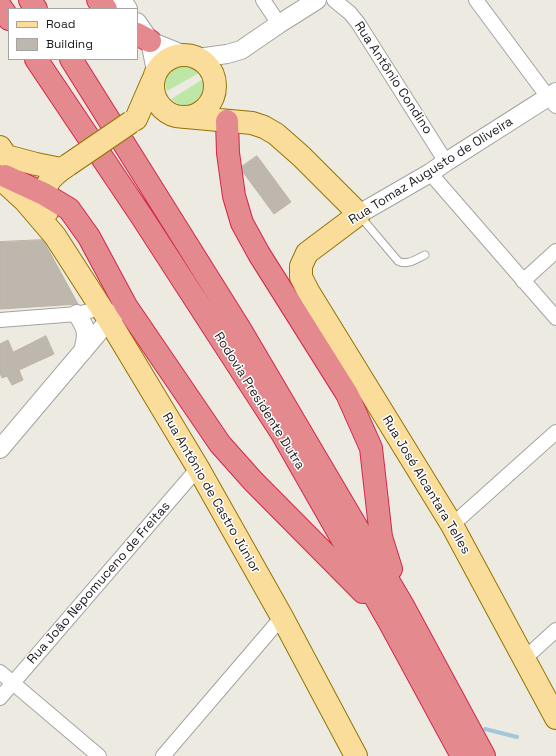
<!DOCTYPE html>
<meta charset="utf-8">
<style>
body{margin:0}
#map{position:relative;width:556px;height:756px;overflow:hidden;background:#edebe1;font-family:"Space Grotesk",sans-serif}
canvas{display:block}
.legend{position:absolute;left:8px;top:8px;width:130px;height:52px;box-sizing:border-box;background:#fff;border:1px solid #a4a4a4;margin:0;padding:5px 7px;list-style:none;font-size:12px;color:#1c1c1c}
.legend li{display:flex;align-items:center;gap:8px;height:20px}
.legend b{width:20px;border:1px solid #a4a4a4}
</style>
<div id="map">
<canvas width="556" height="756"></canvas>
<ul class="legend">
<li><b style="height:5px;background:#fadd9a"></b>Road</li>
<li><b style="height:11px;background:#bdb7ae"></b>Building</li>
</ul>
</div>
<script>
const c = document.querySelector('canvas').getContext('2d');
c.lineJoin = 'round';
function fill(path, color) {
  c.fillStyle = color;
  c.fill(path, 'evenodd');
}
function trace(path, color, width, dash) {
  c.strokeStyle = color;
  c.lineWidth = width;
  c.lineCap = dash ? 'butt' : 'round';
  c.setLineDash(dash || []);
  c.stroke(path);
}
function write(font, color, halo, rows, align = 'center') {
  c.font = font + ' "Space Grotesk",sans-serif';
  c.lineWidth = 3;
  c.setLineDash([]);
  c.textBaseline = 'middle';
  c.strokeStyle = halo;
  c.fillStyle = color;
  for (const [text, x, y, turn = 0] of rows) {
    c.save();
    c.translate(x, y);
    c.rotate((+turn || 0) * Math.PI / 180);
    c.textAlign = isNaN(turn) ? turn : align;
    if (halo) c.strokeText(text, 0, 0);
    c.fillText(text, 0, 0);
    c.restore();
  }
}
fill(new Path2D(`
 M184 64 196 66 201 72 167 91C162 76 170 70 184 64Z
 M205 78 208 86C207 89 207 93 205 96 197 110 182 108 171 99Z`), '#bee7a7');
trace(new Path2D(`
 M485 729 517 737`), '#a2c6da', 4);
const building = new Path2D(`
 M257 156 291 202 274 214 240 168Z
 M43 240 78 304 0 309V242Z
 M46 336 54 354 19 370 23 380 12 385 7 376 2 378 0 373V344L8 340 13 352Z`);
fill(building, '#bdb7ae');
trace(building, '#beb3a4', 1);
const service = new Path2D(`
 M360 216 398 261C407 266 416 259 425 255`);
const minor = new Path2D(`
 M263 0 279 24
 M334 0 350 13 358 23 446 162
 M476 0 548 97 556 106
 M430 173 556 318
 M523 281 556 251
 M0 320 77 314 101 308
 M452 525 556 432
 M524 659 556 630
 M0 672 99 756
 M0 698 198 468
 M163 756 282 617`);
const tertiary = new Path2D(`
 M122 0 128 9
 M137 22 150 41 156 71
 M150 41 185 55
 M198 58 227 54 241 50 279 24 317 0
 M359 214 430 173 446 162 556 92
 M77 314C87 329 88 333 83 351
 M0 449 109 320 119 311`);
const primary = new Path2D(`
 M153 86a31 31 0 1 1 62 0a31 31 0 1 1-62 0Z
 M186 117 252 123 264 127 276 134 301 156 359 214 307 253 301 266V277L308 291 452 525 556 718
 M136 119 153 80
 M0 147 6 156 36 164 61 169
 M0 178 25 201 55 236 109 320 198 468 282 617 356 756
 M47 212C40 188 48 178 68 165`);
const motorway = new Path2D(`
 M30 0 36 9
 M98 0 106 9
 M0 6 9 19
 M137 34 150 41
 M36 59 142 217 283 435 390 623 462 756
 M71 59 240 329 402 604 484 756
 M227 121 228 153 234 196 242 223 259 254 347 394 371 448 381 537 391 569
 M5 176 44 194 69 209 89 237 126 306 220 444 253 481 363 592`);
trace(service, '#a3a3a3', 9);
trace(minor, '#a3a3a3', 16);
trace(tertiary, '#a3a3a3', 20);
trace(primary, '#917503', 24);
trace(motorway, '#d3274a', 24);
trace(service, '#fff', 7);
trace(minor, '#fff', 14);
trace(tertiary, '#fff', 18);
trace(primary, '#fadd9a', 22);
trace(motorway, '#e4898e', 22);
const primaryBridge = new Path2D(`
 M68 165 131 122`);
trace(primaryBridge, '#917503', 24, []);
trace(primaryBridge, '#fadd9a', 22);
write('13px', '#1c1c1c', '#fff', [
 ["Rua Antônio Condino",393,78,57],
 ["Rua Tomaz Augusto de Oliveira",431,171,-32],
 ["Rodovia Presidente Dutra",259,401,58],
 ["Rua José Alcantara Telles",426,485,59],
 ["Rua Antônio de Castro Júnior",211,493,60],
 ["Rua João Nepomuceno de Freitas",99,583,-49]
]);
</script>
